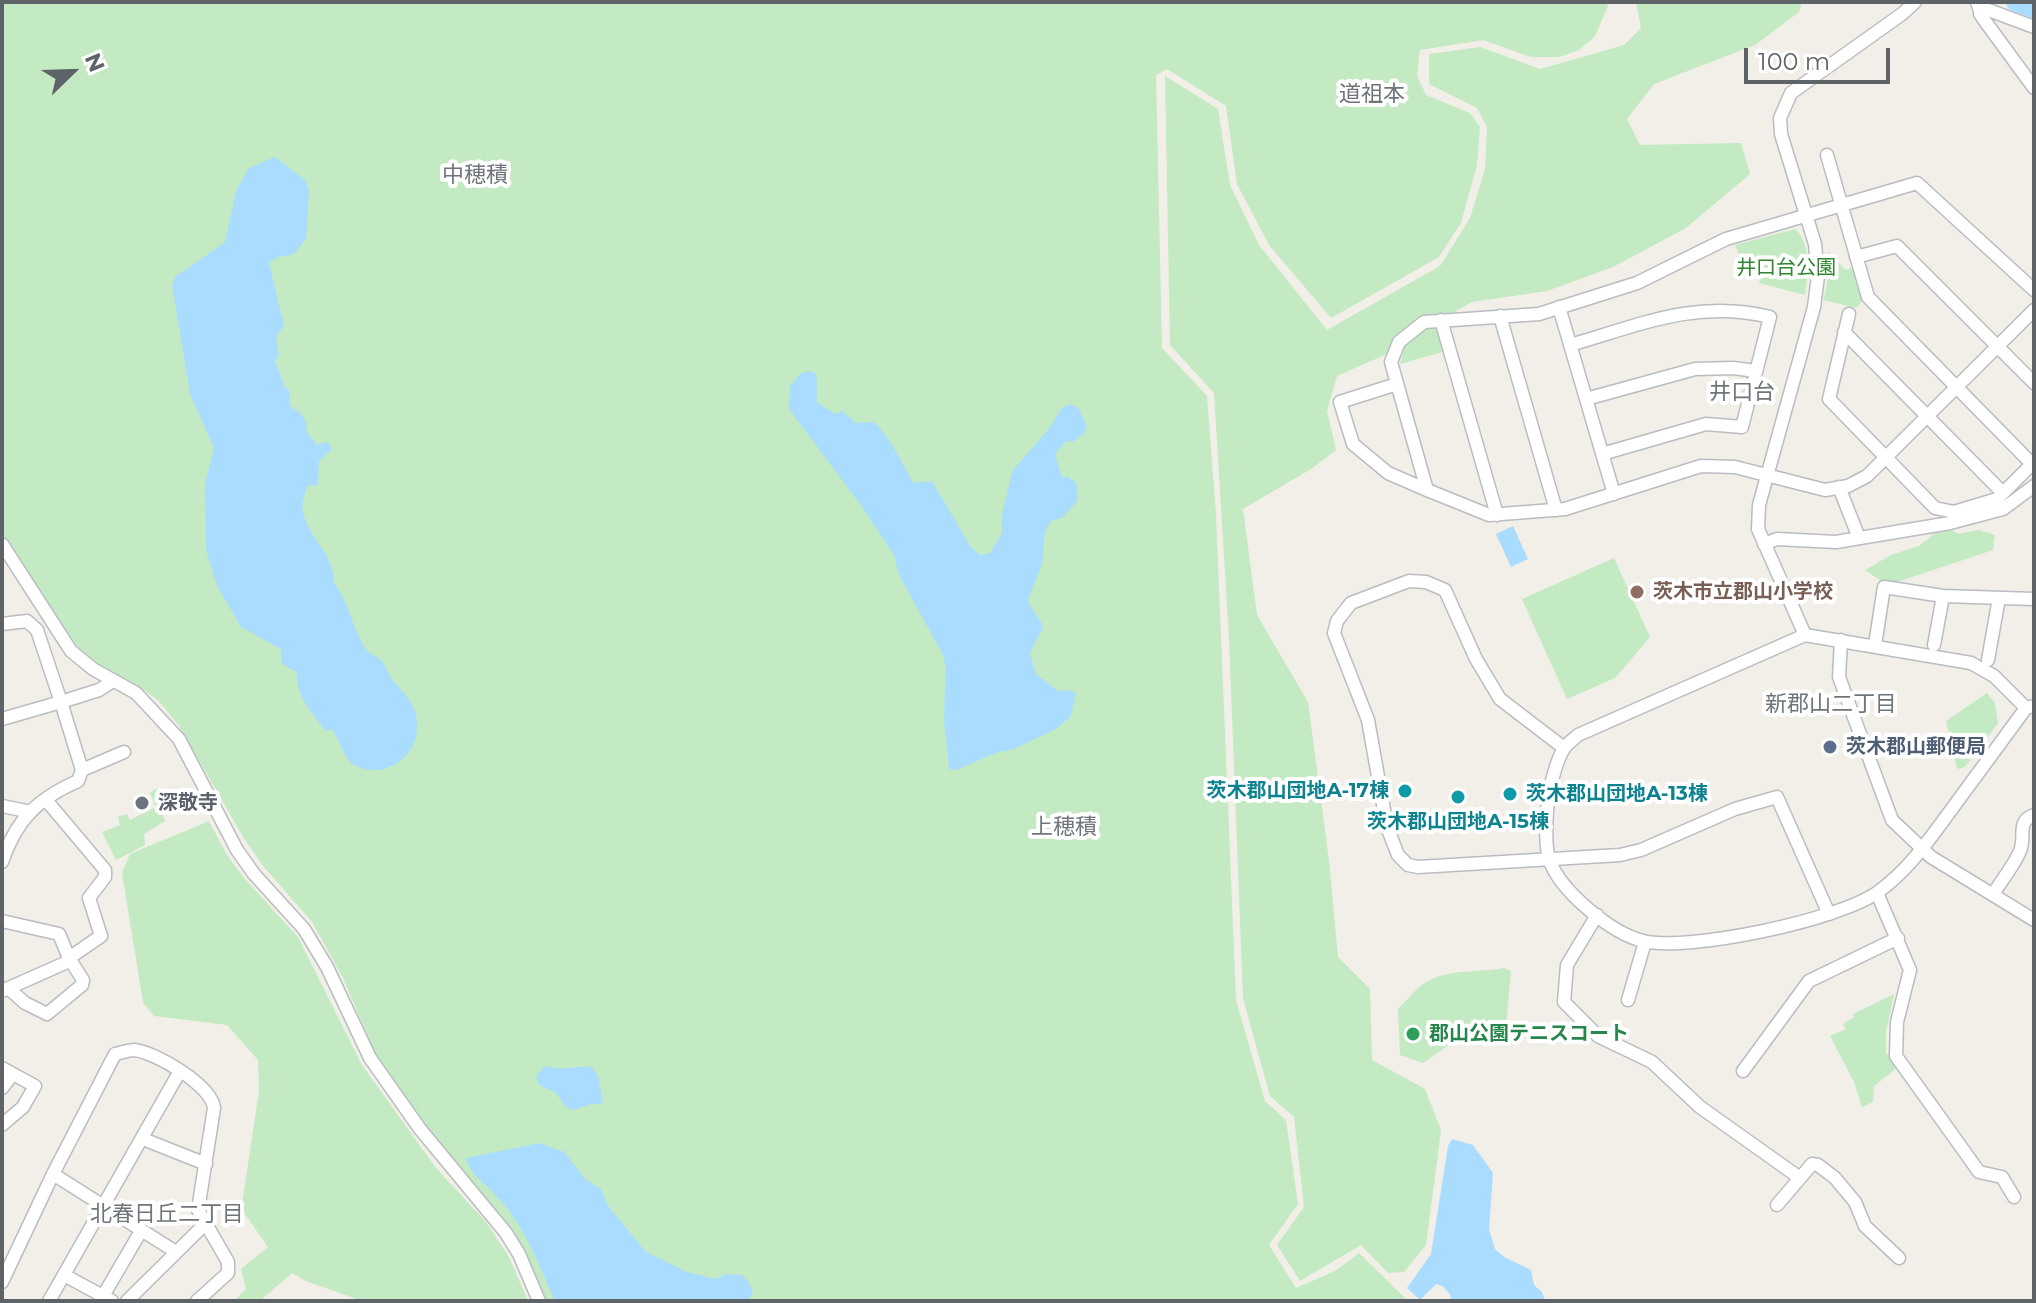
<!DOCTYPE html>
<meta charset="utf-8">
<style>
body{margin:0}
#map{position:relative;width:2036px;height:1303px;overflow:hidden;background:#f1efe7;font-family:Montserrat,sans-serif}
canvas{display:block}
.frame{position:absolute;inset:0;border:4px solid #5e6368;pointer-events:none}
.north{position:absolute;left:32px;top:32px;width:80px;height:80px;-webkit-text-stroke:6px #fff;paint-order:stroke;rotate:67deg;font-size:22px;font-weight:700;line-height:32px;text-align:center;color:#5e6368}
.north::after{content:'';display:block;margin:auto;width:28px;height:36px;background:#5e6368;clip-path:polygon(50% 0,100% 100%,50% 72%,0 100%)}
.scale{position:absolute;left:1744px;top:48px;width:146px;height:36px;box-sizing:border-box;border:4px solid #5e6368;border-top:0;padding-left:10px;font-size:24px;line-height:28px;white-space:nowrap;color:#5e6368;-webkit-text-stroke:6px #fff;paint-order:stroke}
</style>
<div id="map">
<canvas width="2036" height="1303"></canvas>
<div class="frame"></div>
<div class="north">N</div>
<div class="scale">100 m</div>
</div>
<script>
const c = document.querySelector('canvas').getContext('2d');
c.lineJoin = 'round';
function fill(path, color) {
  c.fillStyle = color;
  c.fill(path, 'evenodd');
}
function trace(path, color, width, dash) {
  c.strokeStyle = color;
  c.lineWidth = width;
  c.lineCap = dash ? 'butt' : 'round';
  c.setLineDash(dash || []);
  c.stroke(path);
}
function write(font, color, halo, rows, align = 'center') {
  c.font = font + ' Montserrat,"Noto Sans JP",sans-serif';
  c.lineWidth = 8;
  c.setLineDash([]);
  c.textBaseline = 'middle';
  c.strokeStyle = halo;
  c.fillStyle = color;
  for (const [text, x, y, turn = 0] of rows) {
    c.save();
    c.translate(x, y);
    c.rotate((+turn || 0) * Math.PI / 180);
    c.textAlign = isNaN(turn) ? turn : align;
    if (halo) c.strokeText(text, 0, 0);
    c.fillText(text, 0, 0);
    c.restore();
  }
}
fill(new Path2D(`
 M2 2H1606L1608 6 1595 36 1579 50 1559 57H1531L1483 40 1420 50 1417 76 1426 95 1470 113 1480 127 1477 165 1461 223 1439 257 1331 318 1269 245 1237 184 1226 106 1167 69 1156 75 1162 348 1207 396 1216 515 1236 1000 1265 1101 1286 1120 1298 1204 1269 1245 1296 1288 1335 1271 1359 1253 1408 1301H545L513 1233 425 1126 376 1055 342 976 312 922 264 867 245 840 179 726 159 701 134 683 101 666 81 650 63 630 2 533Z
 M1636 2H1802L1799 12 1755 45 1654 84 1627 119 1640 145 1741 143 1750 174 1686 228 1613 267 1547 291 1472 302 1435 323 1433 325 1438 329 1446 351 1400 364 1405 346 1337 376 1327 411 1336 450 1311 469 1243 509 1257 615 1308 702 1329 861 1338 957 1370 989 1372 1060 1425 1089 1441 1130 1426 1245 1404 1272 1388 1273 1361 1245 1300 1281 1277 1245 1304 1207 1294 1117 1270 1096 1243 998 1229 638 1214 393 1170 345 1165 76 1218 109 1230 185 1259 245 1327 330 1440 266 1470 218 1485 169 1487 127 1477 108 1429 84V54L1480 47 1540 69 1624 45 1641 28Z
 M1795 229C1812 244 1808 275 1805 295L1759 283 1764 263 1741 260 1735 245Z
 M1828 251 1845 270 1855 267 1865 298 1856 308 1824 300 1829 271Z
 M1951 529 1958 534 1979 530 1995 535 1993 550 1897 582 1884 583 1865 570 1891 555 1919 546 1935 533Z
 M1614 558 1650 637 1615 678 1567 699 1522 599Z
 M1987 693 1995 703 1998 723 1965 767 1957 769 1946 721Z
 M156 789 164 791 168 801 166 810 162 813 165 821 144 834 145 845 116 860 102 832 120 825 118 817 127 814 130 820 156 807 150 793Z
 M209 821 227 855 245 879 298 937 362 1065 436 1168 486 1222 509 1257 528 1301H362L306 1281 292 1273 260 1301H234L246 1289 241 1269 268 1247 238 1204H242L259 1091 258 1060 227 1025 154 1016 143 1002 122 873 130 854Z
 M1504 968 1511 971 1505 1039 1450 1044 1423 1063 1400 1055 1398 1009C1408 999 1418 985 1432 979 1453 970 1481 972 1504 968Z
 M1894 994 1886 1032V1054L1893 1055 1898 1067 1874 1086 1873 1102 1862 1107 1854 1082 1830 1036 1846 1029 1843 1024 1854 1017 1853 1014Z`), '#c3eac2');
fill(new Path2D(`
 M275 157 306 181 309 191 306 239 294 254 278 257 269 263 284 325 276 337 279 356 275 361 285 388 289 390 290 406 300 413 306 422 307 432 317 445 327 442 332 449 319 461 318 485 307 486C305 494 301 504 303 512 309 539 335 555 334 583 349 602 352 628 366 649 370 655 376 655 381 660 385 664 387 671 390 676 398 688 410 697 415 711 427 748 390 784 354 765 343 758 340 740 332 729L326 731C313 715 295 695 297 672L282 664 281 649 241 627 217 586 206 550 205 485 214 448 190 394 172 285 175 277 225 242 236 191 249 168Z
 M809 371 815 373 817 380V402L835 414 842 411 856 423 873 422C890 435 901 463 914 483L932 481 970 546 980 555 990 553 1002 533V514L1013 470 1048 430 1062 408 1070 404 1079 409 1087 427 1083 434 1073 442 1066 441 1055 454 1062 478 1067 476 1077 484V501L1062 518 1051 521 1045 532 1042 564 1028 600C1032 611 1040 617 1043 627L1030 653 1036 674 1058 691 1068 690 1076 693 1071 716 1056 729 1014 749 998 752 956 770 949 769 944 720 946 667 942 653 899 575 894 555 860 504 789 409 790 386 800 374Z
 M1513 526 1528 559 1511 567 1496 534Z
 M545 1066C562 1072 574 1065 591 1067L598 1075 603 1104H592L573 1110 566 1107 555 1092 539 1085 536 1076Z
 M1452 1139 1473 1145 1493 1173 1489 1229 1495 1249 1504 1257 1531 1270 1534 1285 1542 1292 1545 1301H1450L1451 1296 1443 1286 1436 1284 1420 1300 1407 1288 1431 1254 1448 1146Z
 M540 1143 564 1152 586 1180 601 1189 608 1206 646 1252 687 1272 715 1279 727 1274 742 1275 749 1283 753 1292 748 1301H555C539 1265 525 1226 497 1197 487 1185 469 1174 466 1158Z`), '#a9dcff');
trace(new Path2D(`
 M2015 2 2034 9`), '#a9dcff', 18);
const minor = new Path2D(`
 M1977 2 1982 17 2034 88
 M1980 14 1986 9 2034 27
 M1827 155 1868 297 2032 464
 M1856 257 1897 246 2034 383
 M2034 290 1917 183 1726 239 1637 283 1539 314 1424 322 1399 342 1391 362 1427 490 1489 515 1565 509 1701 466 1735 467 1825 490 1848 486 1867 476 2034 310
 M1559 307 1614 494
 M1849 314 1829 399 1935 508 1954 512 1997 499 2034 462
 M1500 316 1556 510
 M1441 320 1497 515
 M1844 332 2003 493
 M1570 345C1640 325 1696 299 1770 317L1742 427 1706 424 1602 454
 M1397 384 1340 402 1353 444 1388 473 1427 490
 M1586 399 1695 369 1733 368 1756 371
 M1839 487 1859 538
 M2 544 71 651 93 669 136 693 179 739 237 850 254 874 304 929 327 967 370 1058 420 1129 506 1233 519 1254 539 1301
 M1764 544 1777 539 1836 542 1950 523 2003 509 2034 486
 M2 624 27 621 37 630 61 702 2 719
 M1805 635 1758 529 1759 505 1814 307 1818 276 1815 244 1781 134 1780 118 1791 93 1902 14 1915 2
 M1841 640 1839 677 1892 820 1931 857 2034 920
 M1875 645 1884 587 1943 596 2034 599
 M1934 645 1943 596
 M1988 660 1999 598
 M2026 708 1994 676 1971 663 1805 635 1578 735C1574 739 1568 743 1565 747 1555 761 1548 795 1547 811 1546 826 1545 845 1549 859 1560 891 1611 933 1643 941 1688 952 1839 920 1878 892 1910 869 1931 837 1954 806 1978 773 2002 741 2026 708L2034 706
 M1564 748 1500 699 1476 659 1445 590 1426 582 1409 581 1351 603 1337 621 1334 633 1368 720 1387 827 1398 855 1408 865 1418 867 1620 855 1641 850 1735 809 1777 797 1829 914
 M82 770 124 752
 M2 806 31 812
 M2 862C16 820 37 799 78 781L82 770 61 702 99 690 113 681
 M1877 893 1910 970 1897 1022 1896 1056 1979 1172 2002 1177 2014 1197
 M1994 893C2001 881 2018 860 2021 848 2025 834 2017 821 2034 815
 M1597 915 1567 965 1564 1002 1598 1036 1652 1062 1700 1107 1800 1178
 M2 921 59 934 69 958 65 963 2 991
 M8 988 25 1003 47 1014 82 985 83 980 69 958 101 936 89 898 105 877V870L46 800
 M1628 1000 1645 942
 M2 1068 13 1074 2 1088
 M1743 1071 1809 981 1898 938
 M2 1125 23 1107 35 1086 13 1074
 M143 1139 206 1164
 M53 1174 176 1252
 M1777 1205 1812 1164 1818 1165 1835 1178 1855 1202 1865 1226 1899 1258
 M64 1275 112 1301
 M2 1282 53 1174 115 1054C120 1053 129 1050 134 1050 156 1052 212 1086 214 1108L198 1210 228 1262V1273L197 1301
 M103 1296 141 1231
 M49 1301 180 1071
 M127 1301 204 1225`);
trace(minor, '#b9bcc1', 15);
trace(minor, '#fff', 12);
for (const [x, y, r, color] of [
 [1637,592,8,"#8d6e63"],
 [1830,747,8,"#5c6f8a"],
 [1405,791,8,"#0f9aa8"],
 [1510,794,8,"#0f9aa8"],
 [1458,797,8,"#0f9aa8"],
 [142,803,8,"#6b7280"],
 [1413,1034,8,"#2e9e5b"]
]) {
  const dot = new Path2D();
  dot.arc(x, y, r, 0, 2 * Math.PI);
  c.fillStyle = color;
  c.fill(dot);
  trace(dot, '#fff', 3);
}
write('20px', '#2f8630', '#fff', [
 ["井口台公園",1786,268]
]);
write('bold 20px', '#785e54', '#fff', [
 ["茨木市立郡山小学校",1653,592]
], 'left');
write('bold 20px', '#4e5e75', '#fff', [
 ["茨木郡山郵便局",1846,747]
], 'left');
write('bold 20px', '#0d838f', '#fff', [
 ["茨木郡山団地A-17棟",1389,791],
 ["茨木郡山団地A-13棟",1526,794,"left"],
 ["茨木郡山団地A-15棟",1458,822,"center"]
], 'right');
write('bold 20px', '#5b616d', '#fff', [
 ["深敬寺",158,803]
], 'left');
write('bold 20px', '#27864d', '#fff', [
 ["郡山公園テニスコート",1429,1034]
], 'left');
write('22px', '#6f757a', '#fff', [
 ["道祖本",1372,95],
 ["中穂積",475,176],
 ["井口台",1742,393],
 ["新郡山二丁目",1831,705],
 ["上穂積",1064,828],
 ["北春日丘二丁目",167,1215]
]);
</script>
